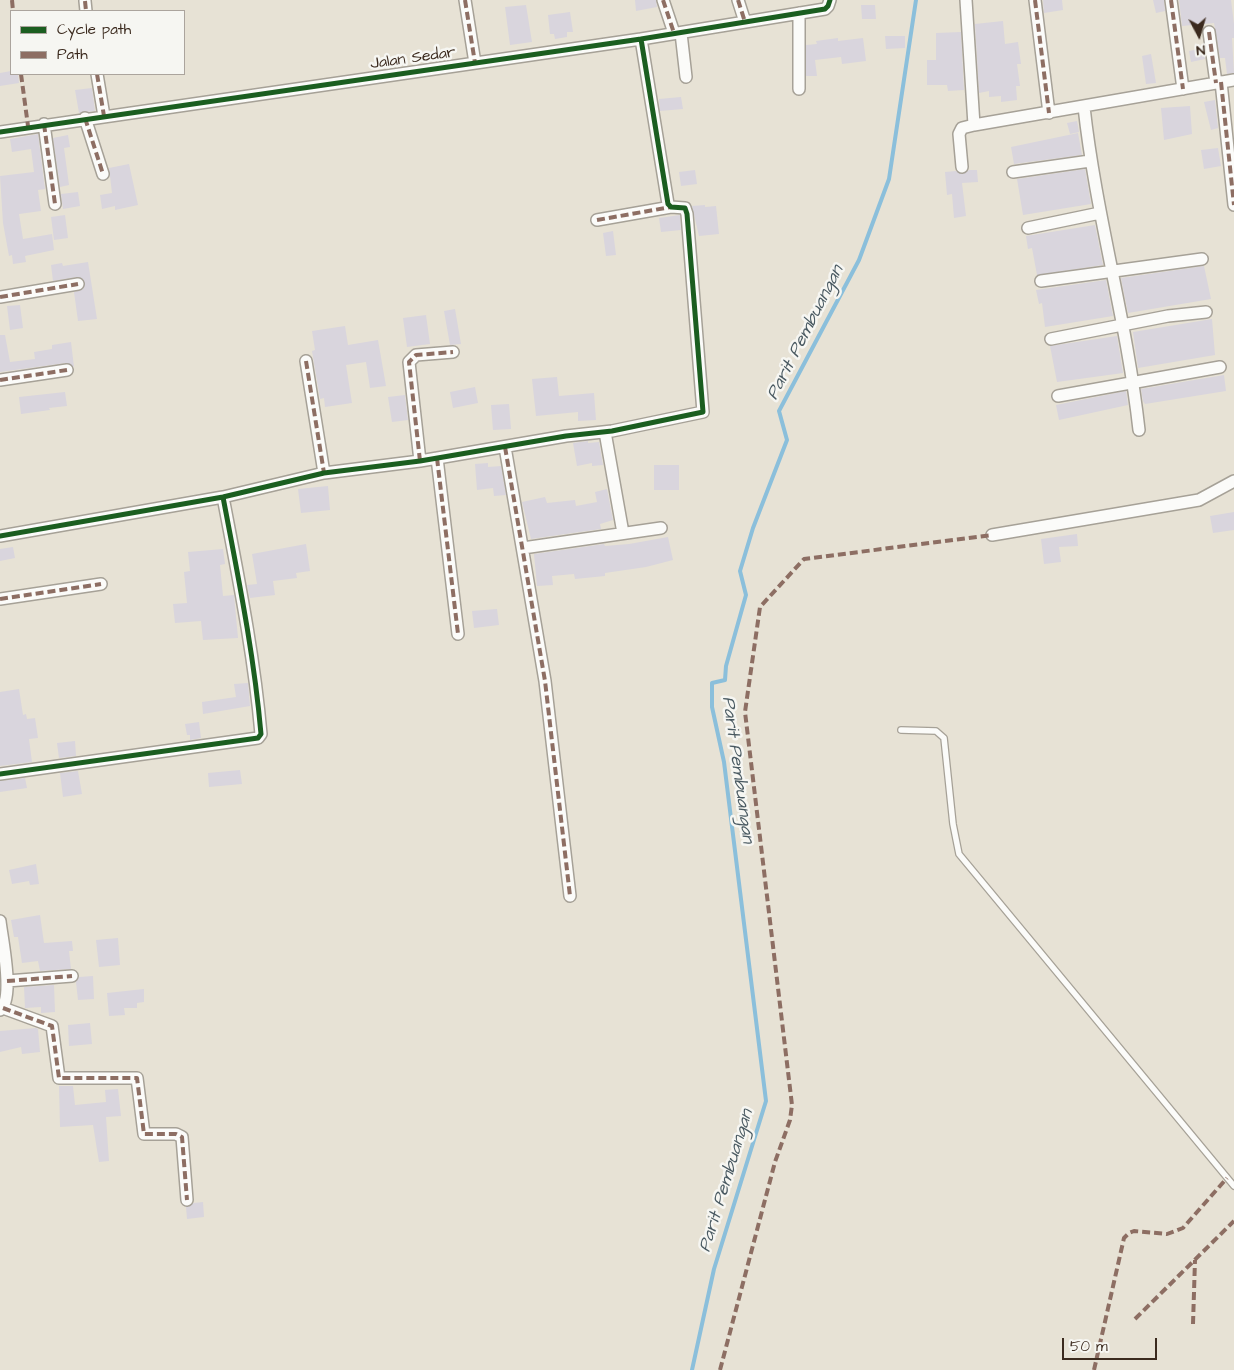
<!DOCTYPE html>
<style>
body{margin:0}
#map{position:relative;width:1234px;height:1370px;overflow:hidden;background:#e7e2d5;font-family:"Architects Daughter",sans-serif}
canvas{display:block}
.legend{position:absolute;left:10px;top:10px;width:175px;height:65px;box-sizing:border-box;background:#f6f6f2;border:1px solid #aba49d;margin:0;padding:6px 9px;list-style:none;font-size:15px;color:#3b2a1e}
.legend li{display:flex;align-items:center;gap:10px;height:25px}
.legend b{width:25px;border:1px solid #aba49d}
.north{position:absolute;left:1174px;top:10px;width:50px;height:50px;-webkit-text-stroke:4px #f6f6f2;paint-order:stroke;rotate:174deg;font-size:14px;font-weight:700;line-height:20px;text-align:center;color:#3b2a1e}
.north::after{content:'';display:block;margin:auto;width:18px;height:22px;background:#3b2a1e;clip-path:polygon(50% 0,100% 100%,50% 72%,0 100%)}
.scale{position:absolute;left:1062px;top:1338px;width:95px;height:22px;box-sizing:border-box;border:2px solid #3b2a1e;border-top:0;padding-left:6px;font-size:15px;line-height:18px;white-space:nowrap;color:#3b2a1e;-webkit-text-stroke:4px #f6f6f2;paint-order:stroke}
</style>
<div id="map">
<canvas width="1234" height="1370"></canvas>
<ul class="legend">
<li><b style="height:6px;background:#1b5e20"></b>Cycle path</li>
<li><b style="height:6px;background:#8d6e63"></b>Path</li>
</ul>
<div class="north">N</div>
<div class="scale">50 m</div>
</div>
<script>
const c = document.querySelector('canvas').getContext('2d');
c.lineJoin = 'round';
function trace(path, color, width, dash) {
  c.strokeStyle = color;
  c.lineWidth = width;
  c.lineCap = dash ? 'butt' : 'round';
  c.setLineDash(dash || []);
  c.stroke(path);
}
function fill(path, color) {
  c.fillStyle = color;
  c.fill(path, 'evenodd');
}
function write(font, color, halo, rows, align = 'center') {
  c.font = font + ' "Architects Daughter",sans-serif';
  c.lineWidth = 5;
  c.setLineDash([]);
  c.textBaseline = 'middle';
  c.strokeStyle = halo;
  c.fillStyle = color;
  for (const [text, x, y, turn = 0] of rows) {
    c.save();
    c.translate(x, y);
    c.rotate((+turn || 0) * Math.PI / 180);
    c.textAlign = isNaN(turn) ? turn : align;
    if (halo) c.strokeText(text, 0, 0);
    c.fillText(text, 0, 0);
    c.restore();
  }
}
trace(new Path2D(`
 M692 1370 714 1269 766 1101 724 762 712 707V683L725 680 726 666 746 595 740 571 753 528 787 440 779 411 859 260 889 179 916 0`), '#8bbfdb', 4);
fill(new Path2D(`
 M635 0H656L657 7 636 11Z
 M1043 0H1062L1063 10 1044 13Z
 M1153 0H1164L1165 11 1156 13Z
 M1179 0H1231L1234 24V38H1232L1234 73 1227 74 1225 58H1220L1214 23 1182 26Z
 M526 5 532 42 510 45 505 7Z
 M861 5H875L876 19H862Z
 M570 12 573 32H567V37L555 39 554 34H550L548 15Z
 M1003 21 1005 44 1018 42 1021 64H1017L1020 86H1016L1017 100 1001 102V96L989 97V91L979 93 975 24Z
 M961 32 964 90 948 91 947 85H927V60H936V33Z
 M885 36H905V48L886 49Z
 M838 38V41L863 38 866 61 842 64 841 57 815 60 817 76H806V45L817 44 816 41Z
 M1204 48 1205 59 1191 62 1189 51Z
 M1151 54 1156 83 1146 84 1142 56Z
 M11 71V74H18L19 83 0 86V73Z
 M92 88 95 111 79 113 75 90Z
 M681 97 683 109 660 111 659 99Z
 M1215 100 1218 128 1211 130 1204 102Z
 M1190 106 1192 134 1164 140 1161 108Z
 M1077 121 1079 132 1070 134 1067 123Z
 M1078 133 1082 155 1014 164 1011 147Z
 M38 134 45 189 38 190 41 211 19 214 23 239 52 234 54 250 25 256 26 262 13 264 12 255 9 256 3 223 0 176 34 172 31 149 12 152 10 139Z
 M68 135 70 147 64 148 69 185 60 187 53 138Z
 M1218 148 1221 166 1204 169 1201 150Z
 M129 164 138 205 115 210V206L102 209 100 195 112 193 109 168Z
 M1085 169 1091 204 1023 215 1017 179Z
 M695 170 697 184 681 186 679 172Z
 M969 170H977L978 182 962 183 966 216 954 218 952 194 947 195 945 172 956 171 962 174Z
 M78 192 80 206 63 209 61 194Z
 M705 205V207L716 206 719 234 699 236 692 206Z
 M65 215 68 238 54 240 51 217Z
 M680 215 681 230 661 232 659 218Z
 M1095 225 1103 265 1037 275 1032 248 1028 249 1026 236Z
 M613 231 616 255 606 256 603 233Z
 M88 262 97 319 78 321 74 292 83 289 84 280 77 277 53 281 51 265 62 263 63 266Z
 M1204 266 1211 299 1128 313 1121 278Z
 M1106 280 1113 316 1045 327 1042 303 1039 304 1036 290Z
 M20 305 23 328 10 330 7 306Z
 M455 309 461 344 450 345 444 311Z
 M426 315 430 344 407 347 403 318Z
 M1212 319 1215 355 1138 368 1133 332Z
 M345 326 348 345 378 340 386 386 370 388 366 362 346 365 352 403 325 407 324 398 320 399 312 351 315 350 312 331Z
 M0 335H5L10 362 35 359 34 352 52 349V345L71 342 74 367 66 363 0 372Z
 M1117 336 1123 373 1057 382 1050 346Z
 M1224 375 1226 391 1145 404 1143 401 1141 389Z
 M557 377 559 396 594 393 596 420 578 421V412L536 416 532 379Z
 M475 387 478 403 453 408 450 392Z
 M1126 391 1128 405 1059 420 1056 405Z
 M65 392 67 406 49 408 50 410 21 414 19 397Z
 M405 395 408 420 392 422 388 397Z
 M509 404 511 429 493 430 491 405Z
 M588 441V443L599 442 603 465 592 466V463L577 466 573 443Z
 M488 463V467L501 466 506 495 494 496 493 488 477 490 475 464Z
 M654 465H679V490H654Z
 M328 486 330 510 301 513 298 489Z
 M607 489 613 520 600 524 601 529 531 539 522 502 545 497 547 503 575 500 576 506 597 502 595 492Z
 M1234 512V530L1213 533 1210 516Z
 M1077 534 1078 546 1059 547 1061 562 1044 564 1041 539Z
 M668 537 673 560 646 567 605 573V576L575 579 574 574 552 576 553 585 537 586 534 554 604 544 605 546 629 544Z
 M306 544 310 571 296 573 297 578 273 581 275 595 250 598 247 585 257 584 252 554Z
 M13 547 15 558 0 561V549Z
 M223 549 225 564 220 565 223 596 234 595 238 638 203 640 201 621 175 623 173 604 187 603 184 572 190 571 188 552Z
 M497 609 499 625 474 628 472 611Z
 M248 683 250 706 203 714 202 702 236 697 234 684Z
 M19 689 23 715 26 714 27 719 35 718 38 738 29 739 32 762 0 766V692Z
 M199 722 201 738 190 740V735H187L185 724Z
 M75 741 76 756 59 758 57 743Z
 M240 770 242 784 209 787 208 773Z
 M78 771 82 794 63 797 60 773Z
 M25 778 27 788 0 792V781Z
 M36 864 39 884 30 885 29 881 12 884 9 870Z
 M40 915 44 943 72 941 73 951H69L71 969 40 971 38 961 22 963 18 937H14L11 920Z
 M118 938 120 965 99 967 96 940Z
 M93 976 94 999 78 1000 76 982 79 977Z
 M54 985 55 1012 41 1013V1007L25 1008 24 987Z
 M144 989V1002L137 1003V1008H124L125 1015 109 1016 107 993Z
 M90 1023 92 1044 69 1046 68 1025Z
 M36 1028 38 1029 40 1052 22 1054 21 1047 0 1052V1031Z
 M59 1086H73L75 1105 106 1102 105 1090 118 1089 121 1116 106 1117 109 1161 99 1162 93 1125 60 1127Z
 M203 1202 204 1217 187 1219 186 1207 194 1203Z`), '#d9d5dd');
const service = new Path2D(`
 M901 730 936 731 944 738 953 824 959 854 1234 1186`);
const minor = new Path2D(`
 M465 0 475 63
 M663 0 674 33
 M738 0 745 22
 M1035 0 1049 113
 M1171 0 1183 89
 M85 1 86 11
 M1209 32 1216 83
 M681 33 686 77
 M97 74 104 116
 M1221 82 1234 205
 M799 89V13
 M1084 107C1096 216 1127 321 1139 430
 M85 118 103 174
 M44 124 55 204
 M974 125 1234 80
 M0 132 641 39 825 9 828 6 830 0
 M962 167 959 134 962 128 974 125 966 0
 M1013 172 1090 161
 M597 220 671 207
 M1028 228 1100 213
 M1041 281 1202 259
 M0 297 78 284
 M1051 339 1168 316 1206 312
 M306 361 324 473
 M0 380 67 370
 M1058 396 1220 367
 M605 432 623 533
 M505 447 545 681 570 896
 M437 458 458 634
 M420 461 409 362 416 355 453 352
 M992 535 1199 500 1234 481
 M0 536 223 497 324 473 420 461 566 436 612 431 703 412 687 214 685 208 671 207 668 204 641 39
 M523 548 661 528
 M0 599 101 584
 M0 774 258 738 261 734C254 654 238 576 223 497
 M0 921C2 939 15 999 0 1010
 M7 981 72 976
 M3 1008 52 1026 59 1078H137L144 1134H176L182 1137 187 1200`);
trace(service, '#a6a197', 8);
trace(minor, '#a6a197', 14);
trace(service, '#fbfbf9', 5.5);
trace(minor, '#fbfbf9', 11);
trace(new Path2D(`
 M12 0 13 11
 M465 0 475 63
 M663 0 674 33
 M738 0 745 22
 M1035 0 1049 113
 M1171 0 1183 89
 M85 1 86 11
 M1209 32 1216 83
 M21 74 28 126
 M97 74 104 116
 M1221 82 1234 205
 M85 118 103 174
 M44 124 55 204
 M597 220 671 207
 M0 297 78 284
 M306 361 324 473
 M0 380 67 370
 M505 447 545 681 570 896
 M437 458 458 634
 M420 461 409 362 416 355 453 352
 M0 599 101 584
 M7 981 72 976
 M3 1008 52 1026 59 1078H137L144 1134H176L182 1137 187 1200
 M1135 1319 1234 1221
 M1193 1324 1195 1260
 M720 1370 775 1162 790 1120 792 1105 745 712 760 607 804 559 992 535
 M1094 1370 1124 1238 1129 1233 1134 1231 1167 1234 1183 1228 1227 1178`), '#8d6e63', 4, [8, 4]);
trace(new Path2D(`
 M0 132 641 39 825 9 828 6 830 0
 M0 536 223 497 324 473 420 461 566 436 612 431 703 412 687 214 685 208 671 207 668 204 641 39
 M0 774 258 738 261 734C254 654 238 576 223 497`), '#1b5e20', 5);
write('16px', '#3b2a1e', '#f6f6f2', [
 ["Jalan Sedar",413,59,-8]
]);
write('italic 18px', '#495961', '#f6f6f2', [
 ["Parit Pembuangan",806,333,-63],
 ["Parit Pembuangan",737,770,82],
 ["Parit Pembuangan",727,1181,-73]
]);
</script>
